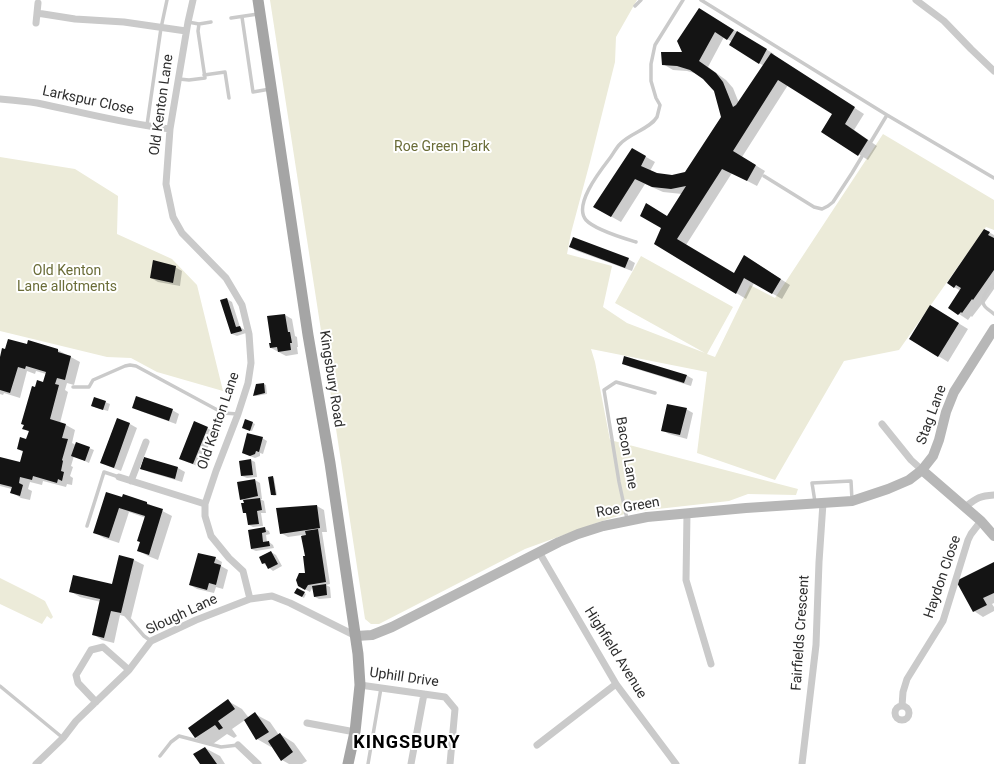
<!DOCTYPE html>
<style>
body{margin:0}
canvas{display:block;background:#fff}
</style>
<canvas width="994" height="764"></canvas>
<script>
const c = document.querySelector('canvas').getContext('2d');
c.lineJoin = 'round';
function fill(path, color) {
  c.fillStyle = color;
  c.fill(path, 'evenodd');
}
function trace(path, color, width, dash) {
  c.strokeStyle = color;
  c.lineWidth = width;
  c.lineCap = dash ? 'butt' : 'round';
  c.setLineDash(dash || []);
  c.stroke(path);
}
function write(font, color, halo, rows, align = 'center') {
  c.font = font + ' Roboto,sans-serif';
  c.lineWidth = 4;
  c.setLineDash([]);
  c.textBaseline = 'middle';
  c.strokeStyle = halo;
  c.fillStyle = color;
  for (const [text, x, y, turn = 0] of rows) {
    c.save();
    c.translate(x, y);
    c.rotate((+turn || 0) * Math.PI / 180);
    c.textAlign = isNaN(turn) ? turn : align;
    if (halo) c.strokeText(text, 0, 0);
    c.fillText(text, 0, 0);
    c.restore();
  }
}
fill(new Path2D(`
 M270 0H637L616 37 615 62 590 162 571 233 567 254 612 266 603 307 627 323 705 353 615 303 641 256 733 307 707 354 715 357 750 285 775 298 883 134 994 200V230L986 227 899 350 844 361 775 480 697 453 707 372 591 349 595 362 610 440 798 489 796 495 748 494 729 501 631 512 602 521 525 549 379 624H371L365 619 322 337Z
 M0 157 75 169 118 196 117 234 172 259 197 285 223 391 157 372 131 358 107 357 0 331Z
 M0 578 34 595 45 601 53 617 51 619 47 616 42 624 0 604Z`), '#ecebd9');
fill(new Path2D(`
 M709 15 774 54 773 55 864 114 854 130 877 146 868 160 823 132 834 113 788 85 742 157 765 171 757 186 732 173 686 245 734 274 754 262 790 285 782 299 754 283 746 299 655 243 668 217 682 194 663 192 645 184 621 222 603 212 632 149 655 162 650 171 657 174 672 176 686 173 722 117 714 90 704 78 698 74 687 71 673 70 663 64 684 53ZM724 37 732 42 730 45 764 66 739 103 733 88 726 80 708 67Z
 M985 230 994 235V289L983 305 982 304 972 317 971 316 968 320 959 314 961 291 954 287Z
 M570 247 628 259 635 263 632 271 577 251Z
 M175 267 182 271 180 286 158 282 151 278Z
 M227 299 232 302 240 327 245 330 246 333 237 336 232 334Z
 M940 312 968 329 948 362 911 339Z
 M285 315 292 319 295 336 297 337 298 347H297L298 354 286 356 271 348Z
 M29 342 58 350 80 362 74 385 67 383 65 390 68 392 60 423 66 425 75 430 72 443 76 445 89 448 94 450 89 463 74 456 71 466 73 467 70 476 73 478 72 485 67 484 66 487 43 481 42 485 30 482 28 489 32 491 30 500 21 498 11 492 12 489 0 486V461L20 463 23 452 18 449 27 440 29 432 24 428 36 388 44 383 46 374 36 371 35 374 27 371 20 398 4 393 3 395 0 394V360L28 345Z
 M623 363 686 375 693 379 691 386 630 367Z
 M264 384 266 385 267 394 256 396 254 395Z
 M105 402 110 404 108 411 97 408 92 406Z
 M133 407 172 410 179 414 176 424 140 411Z
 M686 409 693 413 687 439 669 434 662 430Z
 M117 419 130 424 137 428 121 471 108 466 101 462Z
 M246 420 255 424 252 431 245 429Z
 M207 428 214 432 200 467 187 462 180 458Z
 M262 438 267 441 263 454 260 453V456L255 458 247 455 243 453Z
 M145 458 178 468 185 472 182 482 149 472 142 468Z
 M251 460 255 462 257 477 247 478 242 476Z
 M272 477 274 478 277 495 274 496 272 495Z
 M255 480 260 483 262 499H260L264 501 266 513H261L263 526 253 527 249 525 247 514 244 512 245 503 244 500 241 499Z
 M122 498 147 503 172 516 158 560 148 556 139 551 146 518 129 512 119 543 104 538 94 532Z
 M317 506 324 510 327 532H322L330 584 326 585 330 587 331 598 319 599 315 597 313 586 310 592 299 586 306 574V557L302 535 288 537 281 533Z
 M265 529 269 531 270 534 266 535 267 542H269L273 545 274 548 256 551 251 549Z
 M271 552 276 555 282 566 273 571 263 563Z
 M120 556 134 560 144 565 131 618 120 615 114 643 102 640 93 634 101 602 80 597 70 591 112 585Z
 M215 558 222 562 221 566 228 570 223 589 216 587 214 593 197 589 190 585Z
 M994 563V603L992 604 994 607V611L983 617 974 611Z
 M297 589 306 594 304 598 295 593Z
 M228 701 242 709 249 718 255 714 270 722 279 735 280 734 294 743 307 761 302 764H289L282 760 273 746 271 747 257 739 245 720 232 729 237 736 234 738 227 734 210 746 196 738 189 728Z
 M205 748 220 756 225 764H201Z`), '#0003');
fill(new Path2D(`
 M699 8 734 30 727 40 715 32 699 61 716 73 723 82 733 107 736 105 771 53 855 107 845 124 868 140 858 156 821 132 832 114 778 80 733 151 756 165 747 181 722 169 677 239 734 273 744 255 781 279 772 294 744 278 736 294 654 244 661 228 640 216 646 203 667 216 686 186 671 189 652 187 635 179 611 217 593 207 632 148 646 156 641 166 657 173 672 175 685 172 721 117 714 91 703 79 690 70 677 66 662 65 661 52H682L677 41Z
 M737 31 767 49 759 64 729 45Z
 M984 229 990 232 988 235 994 238V270L973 300 972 299 962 313 961 312 958 315 948 308 961 288 956 285 954 288 947 283Z
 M573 237 629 258 625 268 569 247Z
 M153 260 176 266 173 283 150 278Z
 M227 298 236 327 240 326 242 331 231 334 220 300Z
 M930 305 959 323 938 357 909 339Z
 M285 314 288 332H290L292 343H290L291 350 278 352 277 347 270 348 269 343H271L267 316Z
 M8 339 27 344 28 340 58 349V352L71 356 65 380 57 378 55 384 59 385 50 419 66 424 62 438 68 439 62 460 63 461 61 471 64 472 62 481 58 479 57 483 33 476 32 480 20 477 19 483 23 485 20 496 10 493 12 487 0 484V457L20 462 23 451 17 449 20 437 26 439 29 431 22 429 24 425 21 424 32 386 35 387 37 380 43 382 46 372 26 366 25 369 18 367 10 393 0 390V357L2 348 5 349Z
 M624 356 687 375 684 383 622 364Z
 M264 383 265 393 253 396 256 384Z
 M136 396 173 409 169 421 132 408Z
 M94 397 106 401 103 410 91 406Z
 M667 404 687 408 680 435 661 431Z
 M117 418 130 423 114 468 100 463Z
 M245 419 253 422 250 431 242 428Z
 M194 421 208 427 193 464 179 459Z
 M247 433 263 437 259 452 256 451 255 454 250 456 242 453Z
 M76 442 90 447 85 461 71 456Z
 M144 457 178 467 175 479 140 469Z
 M251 459 253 475 241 476 239 461Z
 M273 476 276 495H271L268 477Z
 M255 479 258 496 240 500 237 482Z
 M106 492 122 497 123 494 147 502V504L163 509 149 555 137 551 140 542 137 541 145 516 119 508 109 538 93 533Z
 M260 498 262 510 257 511 259 524 248 525 246 513H243L241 503H244L243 500Z
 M317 505 320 528 280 534 276 508Z
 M265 527 266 532 262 533 263 542 269 541 270 546 251 549 248 530Z
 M318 529 326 582 308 585 305 590 298 586 296 580 299 573H305L303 556H305L301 536 306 535 305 531Z
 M271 551 278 564 268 569 265 563 262 564 259 557Z
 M198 553 216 557 214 563 221 565 216 585 209 583 207 590 189 585Z
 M119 555 134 559 121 613 111 611 104 638 92 635 100 599 69 592 73 575 112 584Z
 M994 562V593L983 598 987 605 973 612 956 581Z
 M326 584 327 595 314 597 312 586Z
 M297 588 305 592 302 597 294 593Z
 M228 699 235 709 218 721 223 728 219 730 215 725 195 738 188 728Z
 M255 712 269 732 256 740 244 720Z
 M280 733 293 752 281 761 268 741Z
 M205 747 217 764H200L193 754Z`), '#141414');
trace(new Path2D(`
 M701 0 887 115 994 178
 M635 6 641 0
 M242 17 253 92 270 89
 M231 18 258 14
 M188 22 199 24 211 22
 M204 75 225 72 229 98
 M179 79 189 80 205 78 198 31 199 24
 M147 125 161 28 167 0
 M764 176 814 207 822 209 828 206 833 202 852 173 887 115
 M636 242C623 238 595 230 586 220 573 205 600 171 610 158 613 154 616 148 620 144 630 133 650 129 657 117 658 113 659 109 660 105L656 98 651 81V64L655 45 683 0
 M994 282C990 287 979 298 984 305 986 309 991 311 994 314
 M73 387H89L93 380 125 366 130 365 136 366 223 413 238 414
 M815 502 812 483 851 481 852 500
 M627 519 619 482 604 390 616 382 655 393
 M87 526 104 472 119 477
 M124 613 144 636 151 641
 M0 686 63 738
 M160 756 171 742 179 736 221 747 238 745
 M368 764 381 688`), '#cacaca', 3.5);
trace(new Path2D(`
 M193 0 188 22 170 129 166 184 173 217 182 233 226 278 242 305 249 334 251 363 248 383 238 414 216 471 205 504V516L211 536 229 558 243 571 250 599
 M916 0 944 21 971 49 994 71
 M37 13 75 19 124 22 186 31
 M36 23 38 3
 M0 99C12 100 25 101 37 103 81 112 125 124 170 129
 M882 424 911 460 922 470
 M119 477 205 504
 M131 481 146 442
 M965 507C977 498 979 496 994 495
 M687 513 686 580 711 664
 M539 552 616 684 676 764
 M360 685 445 697 455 709 450 764
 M96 702 78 683 76 675 91 650 103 647 129 670
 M895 713a7 7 0 1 1 14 0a7 7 0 1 1-14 0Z
 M902 706 903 692 907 679 943 621 968 540 971 534 981 521
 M307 723 355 732
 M238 745 258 764
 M537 745 616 684
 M36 764 63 738 76 721 129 670 151 641 196 620 250 599 272 596 290 603 356 636
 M411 764 424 694
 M802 764 816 645 819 562 823 503`), '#cacaca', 7);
trace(new Path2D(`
 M922 470 981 521 994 536
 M356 636 372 635 392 627 559 542 578 534 603 526 647 517 746 508 852 501 888 489 909 480 922 470 933 456 939 440 946 412 954 392 994 329`), '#b7b7b7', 10);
trace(new Path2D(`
 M258 0 308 335 330 463 358 654 360 685 355 732 348 764`), '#a5a5a5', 11);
write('14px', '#2d2d2d', '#fff', [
 ["Larkspur Close",88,101,12],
 ["Old Kenton Lane",162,105,-82],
 ["Kingsbury Road",331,379,81],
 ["Stag Lane",932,415,-70],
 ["Old Kenton Lane",219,421,-71],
 ["Bacon Lane",626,453,80],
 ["Roe Green",628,508,-10],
 ["Haydon Close",943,577,-71],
 ["Slough Lane",182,615,-25],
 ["Fairfields Crescent",801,633,-86],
 ["Highfield Avenue",615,653,58],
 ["Uphill Drive",404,678,8]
]);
write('14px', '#6a6c37', '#fff', [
 ["Roe Green Park",442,147],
 ["Old Kenton",67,271],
 ["Lane allotments",67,287]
]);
c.letterSpacing = '1px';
write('bold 18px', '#000', '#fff', [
 ["KINGSBURY",407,743]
]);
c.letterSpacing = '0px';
</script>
